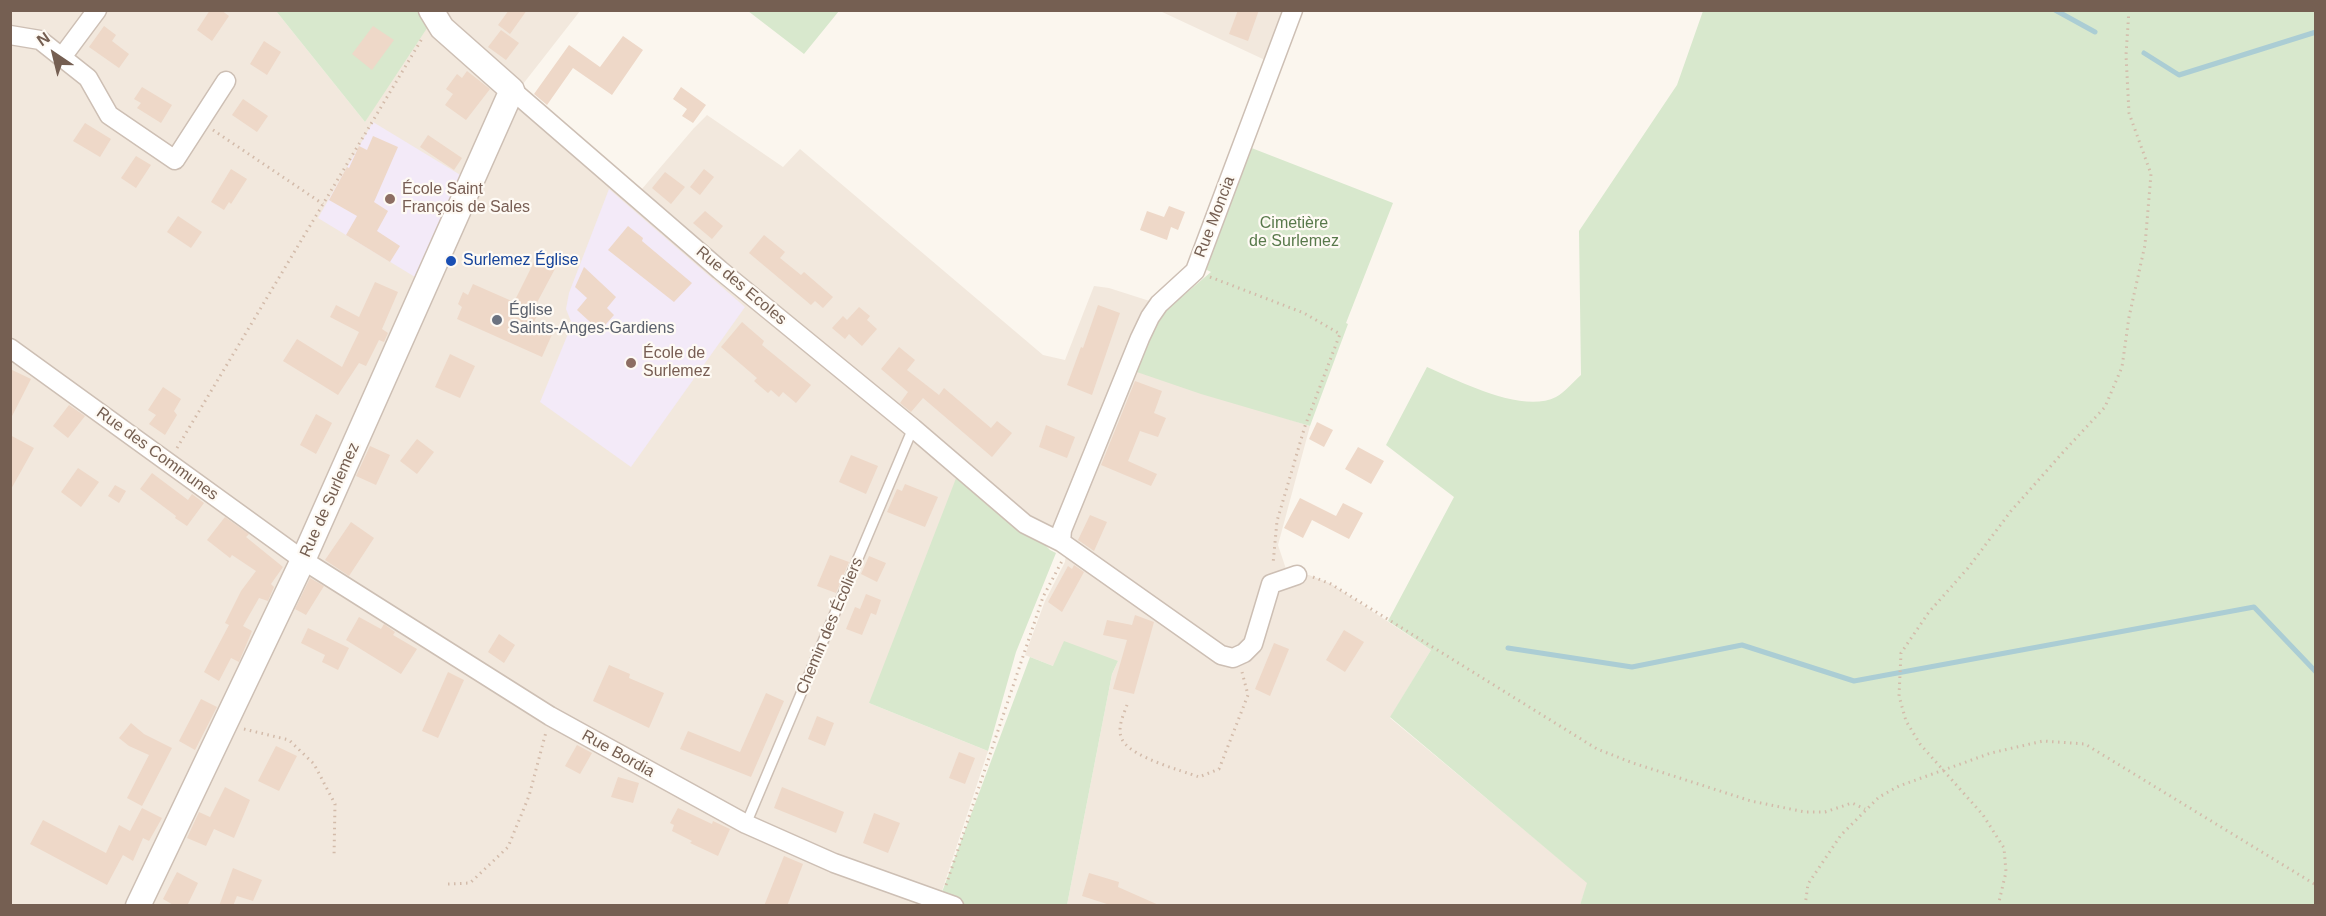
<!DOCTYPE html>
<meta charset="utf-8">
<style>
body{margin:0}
#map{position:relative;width:2326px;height:916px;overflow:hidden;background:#fbf6ee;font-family:Helvetica,sans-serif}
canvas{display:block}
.frame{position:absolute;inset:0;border:12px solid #755f52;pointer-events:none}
.north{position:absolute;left:24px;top:24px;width:60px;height:60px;-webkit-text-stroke:4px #fefaf4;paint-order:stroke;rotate:325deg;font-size:16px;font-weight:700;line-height:24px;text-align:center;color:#755f52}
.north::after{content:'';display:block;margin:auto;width:21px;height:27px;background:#755f52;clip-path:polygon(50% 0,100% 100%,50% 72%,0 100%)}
</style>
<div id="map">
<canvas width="2326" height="916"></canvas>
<div class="frame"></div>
<div class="north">N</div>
</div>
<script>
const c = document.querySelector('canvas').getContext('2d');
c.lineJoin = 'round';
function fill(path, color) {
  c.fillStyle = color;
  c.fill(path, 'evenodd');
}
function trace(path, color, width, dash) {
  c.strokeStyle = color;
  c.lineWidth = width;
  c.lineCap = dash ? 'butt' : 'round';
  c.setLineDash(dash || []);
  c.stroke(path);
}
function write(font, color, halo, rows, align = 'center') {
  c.font = font + ' Helvetica,sans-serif';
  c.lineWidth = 4.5;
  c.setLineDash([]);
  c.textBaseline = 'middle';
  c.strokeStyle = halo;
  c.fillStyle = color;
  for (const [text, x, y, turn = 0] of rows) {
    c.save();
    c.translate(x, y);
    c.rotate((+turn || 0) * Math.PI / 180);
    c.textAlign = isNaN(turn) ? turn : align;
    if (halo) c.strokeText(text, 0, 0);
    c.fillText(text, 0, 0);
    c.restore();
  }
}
fill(new Path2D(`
 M10 11H276L365 122 431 11H580L516 93 636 196 694 128 707 115 783 167 800 149 1043 355 1065 360 1094 286 1109 288 1159 304 1129 369 1310 426 1278 545 1287 572 1297 575H1309L1331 584 1431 650 1390 718 1588 883 1580 905H1067L1112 674 1118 661 1053 666 1025 655 1045 601 1065 562 1067 547 1025 524 869 703 988 751 939 900 954 905H11Z
 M1160 11H1286L1265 60Z`), '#f2e8dd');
fill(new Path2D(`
 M373 122 462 176 415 277 318 218Z
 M609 189 745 307 631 467 540 402 572 324 566 309 569 293Z`), '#f3eaf8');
fill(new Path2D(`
 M431 10 435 16 365 122 276 11Z
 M748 11H839L804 54Z
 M1703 11H2315V905H1580L1587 883 1390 717 1431 650 1388 621 1454 497 1386 445 1427 367C1459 381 1522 414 1556 397 1565 392 1573 382 1581 375L1579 231 1677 85Z
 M1249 147 1393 203 1346 323 1348 324 1310 426 1201 394 1128 369 1165 311 1211 272 1203 268Z
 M960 468 1025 524 1050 550 1056 553 1016 652 988 751 869 703Z
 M1064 641 1118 661 1112 674 1067 905 954 906 939 900 1030 657 1053 666Z`), '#d8e8cd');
trace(new Path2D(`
 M2055 10 2095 32
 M2144 53 2179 75 2316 32
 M1508 648 1632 667 1742 645 1854 681 2254 607 2316 672`), '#abcdd4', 5);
fill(new Path2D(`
 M210 10H221L229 16 212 41 197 30Z
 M509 10H527L510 34 498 25Z
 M1238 10H1259L1248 41 1229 34Z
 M104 26 116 35 112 41 129 54 119 68 89 47Z
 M373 26 394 40 372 70 352 54Z
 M501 30 519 43 506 60 488 47Z
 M623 36 643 50 612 95 573 68 547 105 534 94 569 45 600 67Z
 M264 41 281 52 267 75 250 64Z
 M467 71 490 89 466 120 445 105 453 94 446 89 457 74 462 78Z
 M142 87 172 105 161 123 137 108 141 103 134 99Z
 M681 87 706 105 693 123 682 116 687 109 673 99Z
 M243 99 268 116 257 132 232 115Z
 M85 123 111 139 100 157 73 141Z
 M428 135 462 158 454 170 420 147Z
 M373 136 398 147 374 202 388 211 377 231 400 246 390 262 346 235 357 216 329 200 347 167 349 168 359 146 367 150Z
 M136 156 151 165 136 188 121 178Z
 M231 169 247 179 231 204 229 202 224 210 211 202Z
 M704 169 714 177 700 195 690 187Z
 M665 172 685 187 671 204 652 188Z
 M1169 206 1185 212 1178 230 1171 227 1167 240 1140 230 1147 211 1164 217Z
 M705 211 723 226 712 239 693 223Z
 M178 216 202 232 191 248 167 232Z
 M628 226 643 238 642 241 692 283 674 302 608 250Z
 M764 235 785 252 780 258 801 275 804 272 833 297 823 308 815 301 811 305 749 253Z
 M536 258 556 267 533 310 538 313 534 322 554 330 542 357 457 319 462 307 458 304 463 292 468 295 473 284 514 302Z
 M584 267 616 297 607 308 614 315 600 331 577 310 587 298 575 287Z
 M375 282 398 292 382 329 388 333 384 342 379 340 366 366 359 363 338 395 283 361 297 339 342 367 359 332 330 317 336 305 359 317Z
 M1098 305 1120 313 1092 395 1067 385 1081 347 1083 348Z
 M859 307 870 316 867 320 877 329 862 346 849 334 845 339 832 328 843 316 847 320Z
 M742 322 764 341 762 345 811 385 796 403 783 392 779 397 771 390 768 393 754 381 757 378 721 347Z
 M899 347 915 360 907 370 939 395 944 388 991 428 997 421 1012 433 992 457 923 398 911 412 900 403 908 392 881 369Z
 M450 354 475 366 460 398 435 387Z
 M10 369 31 379 10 420Z
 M1135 381 1162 391 1154 413 1166 418 1158 437 1140 431 1128 461 1157 474 1151 486 1101 465Z
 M163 387 181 399 174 411 177 415 165 435 149 424 156 415 148 410Z
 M69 405 85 416 68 438 53 426Z
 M316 414 332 423 316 454 300 445Z
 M1317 422 1333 430 1324 447 1309 439Z
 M1046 425 1075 437 1067 458 1039 447Z
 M10 435 34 448 10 491Z
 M417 439 434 452 417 474 400 461Z
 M370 446 390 455 376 485 356 476Z
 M1358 447 1384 461 1371 484 1345 469Z
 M851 455 878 466 866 494 839 482Z
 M78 468 99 482 81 507 61 492Z
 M152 473 188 500 192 494 204 503 187 526 175 518 176 516 140 489Z
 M905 484 938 497 925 527 887 512 897 489 902 491Z
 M115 485 126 491 119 503 108 496Z
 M1300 498 1336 516 1343 503 1363 513 1349 539 1312 520 1303 538 1284 528Z
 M1090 515 1107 522 1094 551 1078 540Z
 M225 517 249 534 246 537 283 567 271 584 274 587 268 601 259 598 243 626 252 631 239 662 231 658 219 681 204 672 229 625 225 623 241 591 256 571 232 555 230 558 207 540Z
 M351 522 374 538 349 576 325 560Z
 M830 555 849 562 836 593 817 586Z
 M869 556 886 563 877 582 861 574Z
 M1074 565 1084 572 1062 612 1048 602 1068 566 1072 569Z
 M310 578 324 586 306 615 295 609Z
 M866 594 881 600 876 615 871 613 862 635 846 629 855 607 860 609Z
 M1135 615 1154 622 1134 694 1113 689 1127 640 1103 635 1107 620 1132 625Z
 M359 617 381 629 384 624 395 632 393 635 417 649 401 674 346 640Z
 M308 628 349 648 338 670 322 662 325 655 301 643Z
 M1344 630 1364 642 1345 672 1326 660Z
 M499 634 515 645 504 663 488 652Z
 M1274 643 1289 649 1270 696 1255 689Z
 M609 665 630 674 629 678 664 693 649 728 593 701Z
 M448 672 464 680 438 738 422 731Z
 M766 693 784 701 751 777 680 749 688 731 740 752Z
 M201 699 217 707 195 750 179 741Z
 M817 716 834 723 825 746 808 739Z
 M131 723 144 734 172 748 142 806 127 798 149 755 129 746 119 738Z
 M577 745 592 753 580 774 565 766Z
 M276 746 297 756 279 791 258 781Z
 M959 752 975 758 965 784 949 778Z
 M618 777 639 783 633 803 611 797Z
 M225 787 250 800 234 838 214 829 206 846 187 838 199 812 210 817Z
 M782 787 844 812 836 833 774 808Z
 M142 808 162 818 149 841 143 838 133 861 123 855 107 885 30 844 43 820 106 853 119 825 130 831Z
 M678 808 712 824 713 821 730 829 718 856 690 843 692 841 672 831 674 825 670 823Z
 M874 813 900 823 888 853 863 843Z
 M784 856 803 864 787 906H764Z
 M233 868 262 880 253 901 237 896 233 906H219Z
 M177 872 198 883 187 906H175L163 899Z
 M1089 873 1119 882 1118 887 1161 906H1113L1082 896Z`), '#eed8c8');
const service = new Path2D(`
 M746 824 913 428`);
const minor = new Path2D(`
 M10 35 40 40 88 78 109 115 175 160 226 81
 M62 57 97 10
 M512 90 720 270 913 428 1025 524 1061 542 1221 655 1233 658 1244 653 1253 644 1271 584 1297 575
 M10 348 303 560 550 716 746 824 834 863 954 906
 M1061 542 1062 530 1140 338 1150 317 1159 304 1195 271 1293 10`);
const tertiary = new Path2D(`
 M138 906 303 560 512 90 442 28 431 10`);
trace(service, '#cdbfb4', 12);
trace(minor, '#cdbfb4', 21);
trace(tertiary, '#cdbfb4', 27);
trace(new Path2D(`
 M213 130 323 204
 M1210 277 1304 313 1340 334 1305 426 1277 521 1273 564
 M177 448 423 37
 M1313 577 1331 584 1597 749 1633 763 1751 801 1805 812H1825L1852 803 1865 809
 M1127 705C1123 716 1116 730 1123 741 1134 758 1180 770 1199 777L1219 769 1248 695 1242 672
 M244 729 289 740 314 764 335 804 334 857
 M448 884 470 883 508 847 529 796 546 732
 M946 885 1043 597 1062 561
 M1805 906 1808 884 1841 835 1879 797 1899 786 1991 753 2043 741 2085 744 2316 885
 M1998 906 2006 872 2004 848 1983 815 1920 744 1906 721 1899 696 1901 653 1929 612 1968 568 2011 511 2065 450 2105 407 2122 367 2129 317 2145 245 2151 174 2129 113 2126 55 2129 10`), '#d3bbaa', 3, [1.5, 4.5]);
trace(service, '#fff', 9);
trace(minor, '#fff', 18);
trace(tertiary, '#fff', 24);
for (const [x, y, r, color] of [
 [390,199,6,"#8d6e63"],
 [451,261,6,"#1a4fb4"],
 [497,320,6,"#6b7280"],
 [631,363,6,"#8d6e63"]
]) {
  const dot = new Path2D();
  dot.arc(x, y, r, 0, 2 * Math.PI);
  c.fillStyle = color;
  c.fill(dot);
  trace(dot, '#fefaf4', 2);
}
write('16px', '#785e54', '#fefaf4', [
 ["École Saint",402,190],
 ["François de Sales",402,208],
 ["École de",643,354],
 ["Surlemez",643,372]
], 'left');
write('16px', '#755f52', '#fefaf4', [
 ["Rue Moncia",1215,217,-69],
 ["Rue des Ecoles",741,286,40],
 ["Rue des Communes",157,454,36],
 ["Rue de Surlemez",330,500,-66],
 ["Chemin des Écoliers",830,626,-67],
 ["Rue Bordia",618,754,29]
]);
write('16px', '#58794b', '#fefaf4', [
 ["Cimetière",1294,224],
 ["de Surlemez",1294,242]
]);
write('16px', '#164399', '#fefaf4', [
 ["Surlemez Église",463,261]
], 'left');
write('16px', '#5b616d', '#fefaf4', [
 ["Église",509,311],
 ["Saints-Anges-Gardiens",509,329]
], 'left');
</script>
